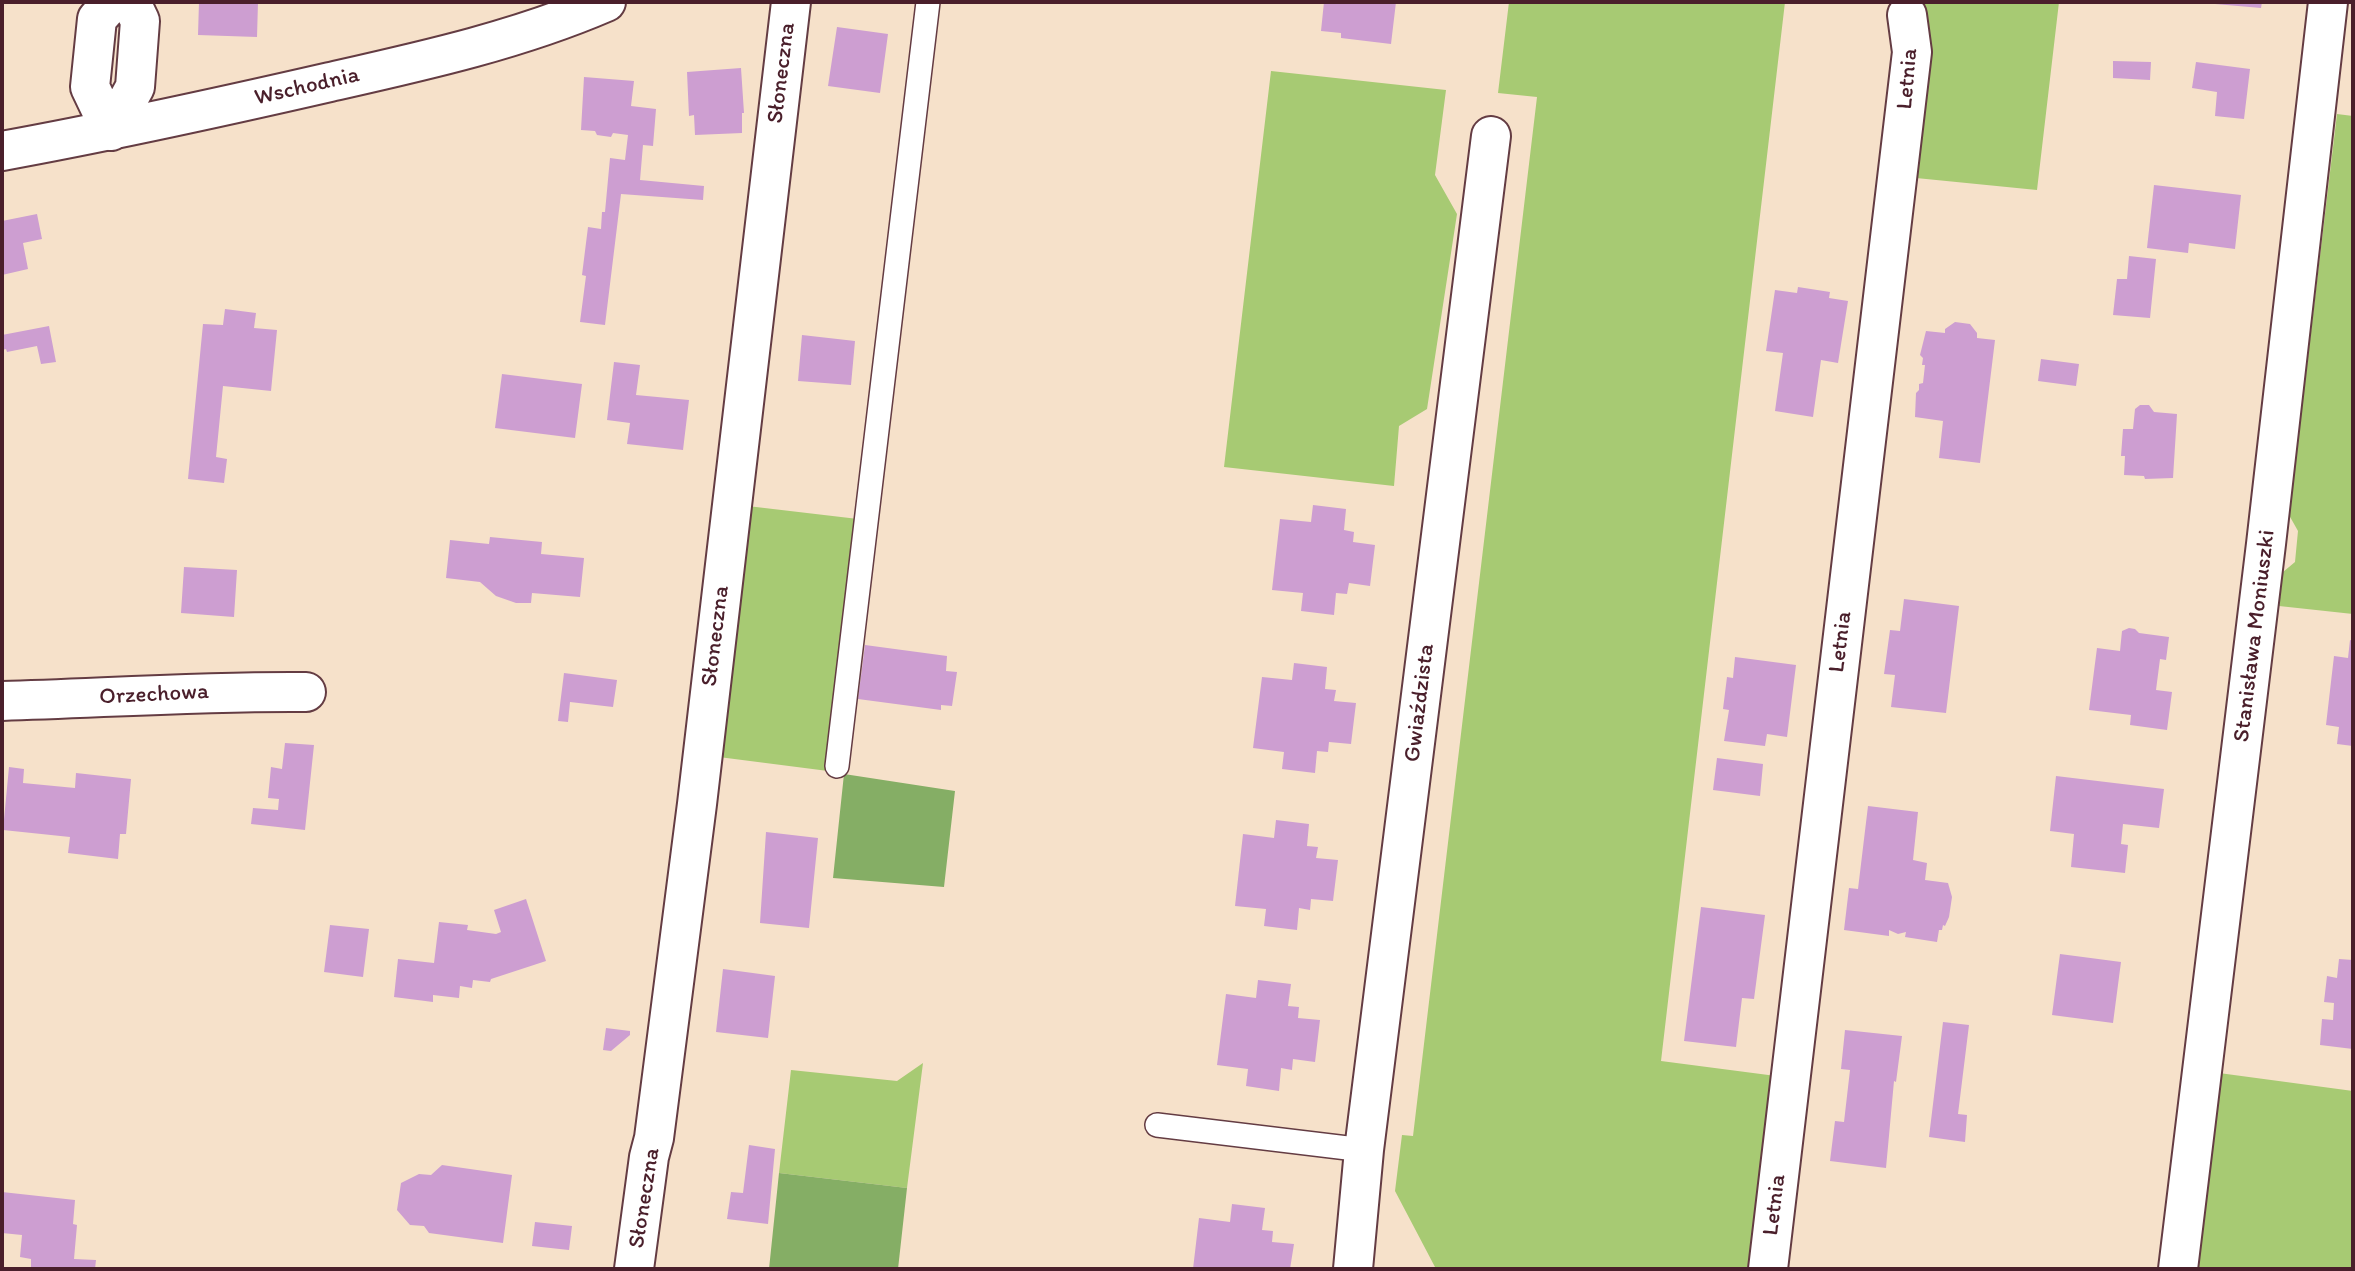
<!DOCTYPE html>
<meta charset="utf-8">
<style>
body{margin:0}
#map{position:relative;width:2355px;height:1271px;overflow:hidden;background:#f6e1ca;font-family:Itim,sans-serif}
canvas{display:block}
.frame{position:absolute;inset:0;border:4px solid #4a1f2b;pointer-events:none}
</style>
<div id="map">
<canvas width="2355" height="1271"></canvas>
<div class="frame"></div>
</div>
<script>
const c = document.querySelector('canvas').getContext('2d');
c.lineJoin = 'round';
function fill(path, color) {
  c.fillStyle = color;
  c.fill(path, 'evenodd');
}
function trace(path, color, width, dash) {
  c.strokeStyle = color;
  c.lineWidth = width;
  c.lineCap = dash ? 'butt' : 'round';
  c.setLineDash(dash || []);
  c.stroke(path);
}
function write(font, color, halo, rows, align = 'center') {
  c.font = font + ' Itim,sans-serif';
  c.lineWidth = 5;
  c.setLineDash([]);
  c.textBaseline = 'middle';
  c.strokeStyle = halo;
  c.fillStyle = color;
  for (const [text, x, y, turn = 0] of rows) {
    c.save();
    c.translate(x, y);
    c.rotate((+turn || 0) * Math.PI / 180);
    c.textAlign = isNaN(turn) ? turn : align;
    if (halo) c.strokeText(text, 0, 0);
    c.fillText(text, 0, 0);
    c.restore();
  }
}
fill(new Path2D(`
 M1509 2H1785L1661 1061 1776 1076 1753 1269H1453L1435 1267 1395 1191 1402 1135 1413 1136 1537 97 1498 93Z
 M1920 2H2059L2037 190 1906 177Z
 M1271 71 1446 90 1435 175 1457 214 1427 409 1399 426 1394 486 1224 467Z
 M2337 114 2353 116V614L2279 606 2283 572 2295 562 2298 531 2289 515Z
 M739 505 858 519 828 771 711 756Z
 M923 1063 907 1188 779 1173 791 1070 897 1081Z
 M2219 1073 2353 1091V1269H2195Z`), '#a7ca73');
fill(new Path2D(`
 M844 774 955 791 944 887 833 878Z
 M779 1173 907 1188 898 1269H769Z`), '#85ae65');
fill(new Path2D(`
 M199 2H258L257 37 198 35Z
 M1324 2H1396L1391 44 1341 38V33L1321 31Z
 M2216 2H2262L2261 8 2215 4Z
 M837 27 888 34 880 93 828 86Z
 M2113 61 2151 62 2150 80 2113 78Z
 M2196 62 2250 69 2244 119 2215 116 2217 92 2192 88Z
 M741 68 744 113H742V133L695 135 694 115 689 116 687 72Z
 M584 77 634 81 631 106 656 109 653 146 643 145 640 180 704 186 703 200 621 194 605 325 580 322 586 276 582 275 588 227 601 229 602 212H605L610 158 625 160 628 135 613 133 611 137 597 135 595 131 581 130Z
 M2154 185 2241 195 2235 249 2189 243 2188 253 2147 248Z
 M37 214 42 239 23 243 28 269 2 275V221Z
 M2129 256 2156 259 2150 318 2113 315 2117 279H2127Z
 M1798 287 1830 292 1829 298 1848 301 1838 363 1821 360 1813 417 1775 411 1783 353 1766 351 1775 290 1797 293Z
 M225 309 256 313 254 328 277 330 271 391 223 386 216 457 227 459 224 483 188 479 203 324 223 325Z
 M1955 322 1970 324 1977 333V338L1995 340 1980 463 1939 458 1943 421 1915 417 1916 393 1919 390V384L1923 383 1925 365H1922L1923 358 1920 355 1926 331 1945 333V329Z
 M49 326 56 362 41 364 37 346 7 352 6 349 2 350V335Z
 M802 335 855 341 851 385 798 381Z
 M2041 359 2079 364 2076 386 2038 381Z
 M614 362 640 365 636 395 689 400 683 450 627 444 630 423 607 420Z
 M502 374 582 384 575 438 495 428Z
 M2140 405H2149L2154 412 2177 414 2173 478 2145 479 2144 476 2124 475 2125 456H2121L2123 429H2133L2135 409Z
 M1313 505 1346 509 1344 530 1354 532 1353 542 1375 545 1370 586 1349 583 1347 594 1336 593 1334 615 1301 611 1303 593 1272 590 1280 519 1311 522Z
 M490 537 542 542 541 554 584 558 580 597 532 593 531 603H516L496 596 480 582 446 578 450 540 489 544Z
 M184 567 237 570 234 617 181 613Z
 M1904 599 1959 606 1946 713 1891 707 1895 675 1884 674 1890 630 1900 631Z
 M2129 628 2135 629 2139 633 2169 637 2166 660 2160 659 2156 690 2172 692 2167 730 2130 725 2131 715 2089 710 2097 648 2120 651 2122 631Z
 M2350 640 2353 641V746L2337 744 2339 727 2326 725 2334 656 2348 658Z
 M865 645 947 656 946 671 957 672 952 706 941 705V710L858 699Z
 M1735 657 1796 665 1787 737 1767 734 1765 746 1724 741 1729 710 1723 709 1727 677 1733 678Z
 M1294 663 1327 667 1325 689 1336 690 1334 701 1356 703 1351 744 1329 742 1328 752 1317 751 1315 773 1282 769 1284 752 1253 748 1262 677 1292 680Z
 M564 673 617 680 613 707 570 702 568 722 558 721Z
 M285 743 314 745 305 830 251 824 253 808 278 810 279 799 268 798 271 767 282 769Z
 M1717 758 1763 764 1760 796 1713 790Z
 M9 767 24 769 23 783 75 788 76 773 131 779 126 834H120L118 859 68 853 70 837 3 830Z
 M2056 776 2164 789 2159 828 2123 824 2121 844 2128 845 2125 873 2071 867 2074 834 2050 831Z
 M1868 806 1918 812 1913 860 1927 863 1925 880 1948 883 1952 897 1949 917 1945 926 1943 925 1942 930H1939L1937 942 1905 937 1906 932 1898 934 1889 930V936L1844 930 1849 888 1858 889Z
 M1276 820 1309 824 1307 846 1318 847 1316 858 1338 860 1333 901 1311 899 1310 910 1299 908 1297 930 1264 926 1266 909 1235 906 1243 834 1274 838Z
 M766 832 818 838 809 928 760 923Z
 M526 899 546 961 491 979 490 982 473 980 472 988 460 986 459 998 433 995V1002L394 997 398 959 434 963 439 922 468 925 467 930 496 934 501 932 494 910Z
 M1701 907 1765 915 1754 999 1742 998 1736 1047 1684 1041Z
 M330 925 369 929 363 977 324 972Z
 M2060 954 2121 962 2113 1023 2052 1015Z
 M2339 959 2353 960V1049L2320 1045 2322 1019 2333 1020 2334 1003 2324 1002 2327 976 2337 978Z
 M723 969 775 976 768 1038 716 1032Z
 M1258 980 1291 984 1288 1006 1299 1007 1298 1018 1320 1020 1315 1062 1293 1059 1292 1070 1281 1068 1279 1091 1246 1086 1248 1069 1217 1065 1226 994 1256 998Z
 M1943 1022 1969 1025 1958 1114 1967 1115 1965 1142 1929 1137Z
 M606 1028 630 1031V1035L611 1051 603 1050Z
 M1845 1030 1902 1036 1896 1082 1894 1081 1886 1168 1830 1161 1835 1121 1844 1122 1850 1070 1841 1069Z
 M749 1145 775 1149 768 1224 727 1219 731 1192 743 1193Z
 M442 1165 512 1175 503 1243 429 1233 424 1226 410 1225 397 1210 401 1183 419 1174 431 1175Z
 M2 1192 75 1200 73 1224 77 1225 74 1259 96 1260 95 1269H31V1259L20 1257 22 1235 2 1233Z
 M1232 1204 1265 1208 1262 1230 1273 1231 1272 1242 1294 1244 1290 1269H1193L1199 1218 1230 1222Z
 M535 1222 572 1226 569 1250 532 1246Z`), '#cd9ed1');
const service = new Path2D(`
 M837 766 928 2
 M1157 1125 1364 1150`);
const minor = new Path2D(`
 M2 701C103 698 205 691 306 692
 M634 1269 649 1157 654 1138 697 804 791 2
 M1353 1269 1364 1150 1491 136
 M1768 1269 1912 52 1907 15
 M2178 1269 2266 544 2328 2`);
const tertiary = new Path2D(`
 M111 131 90 87 97 19 112 2
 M111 131 135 87 140 21 131 2`);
const secondary = new Path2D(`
 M2 151C112 131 221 107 330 82 423 61 518 40 606 2`);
trace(service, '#643c43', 26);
trace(minor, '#643c43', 42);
trace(tertiary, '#643c43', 42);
trace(secondary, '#643c43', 42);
trace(service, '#fff', 23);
trace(minor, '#fff', 38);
trace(tertiary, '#fff', 38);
trace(secondary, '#fff', 38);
write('23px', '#4a1f2b', '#fff', [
 ["Słoneczna",782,73,-83],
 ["Letnia",1908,79,-85],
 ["Wschodnia",307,87,-13],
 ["Słoneczna",716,636,-83],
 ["Stanisława Moniuszki",2255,636,-83],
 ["Letnia",1841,642,-83],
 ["Orzechowa",154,695,-3],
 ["Gwiaździsta",1420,703,-83],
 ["Słoneczna",645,1198,-81],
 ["Letnia",1775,1205,-83]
]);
</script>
